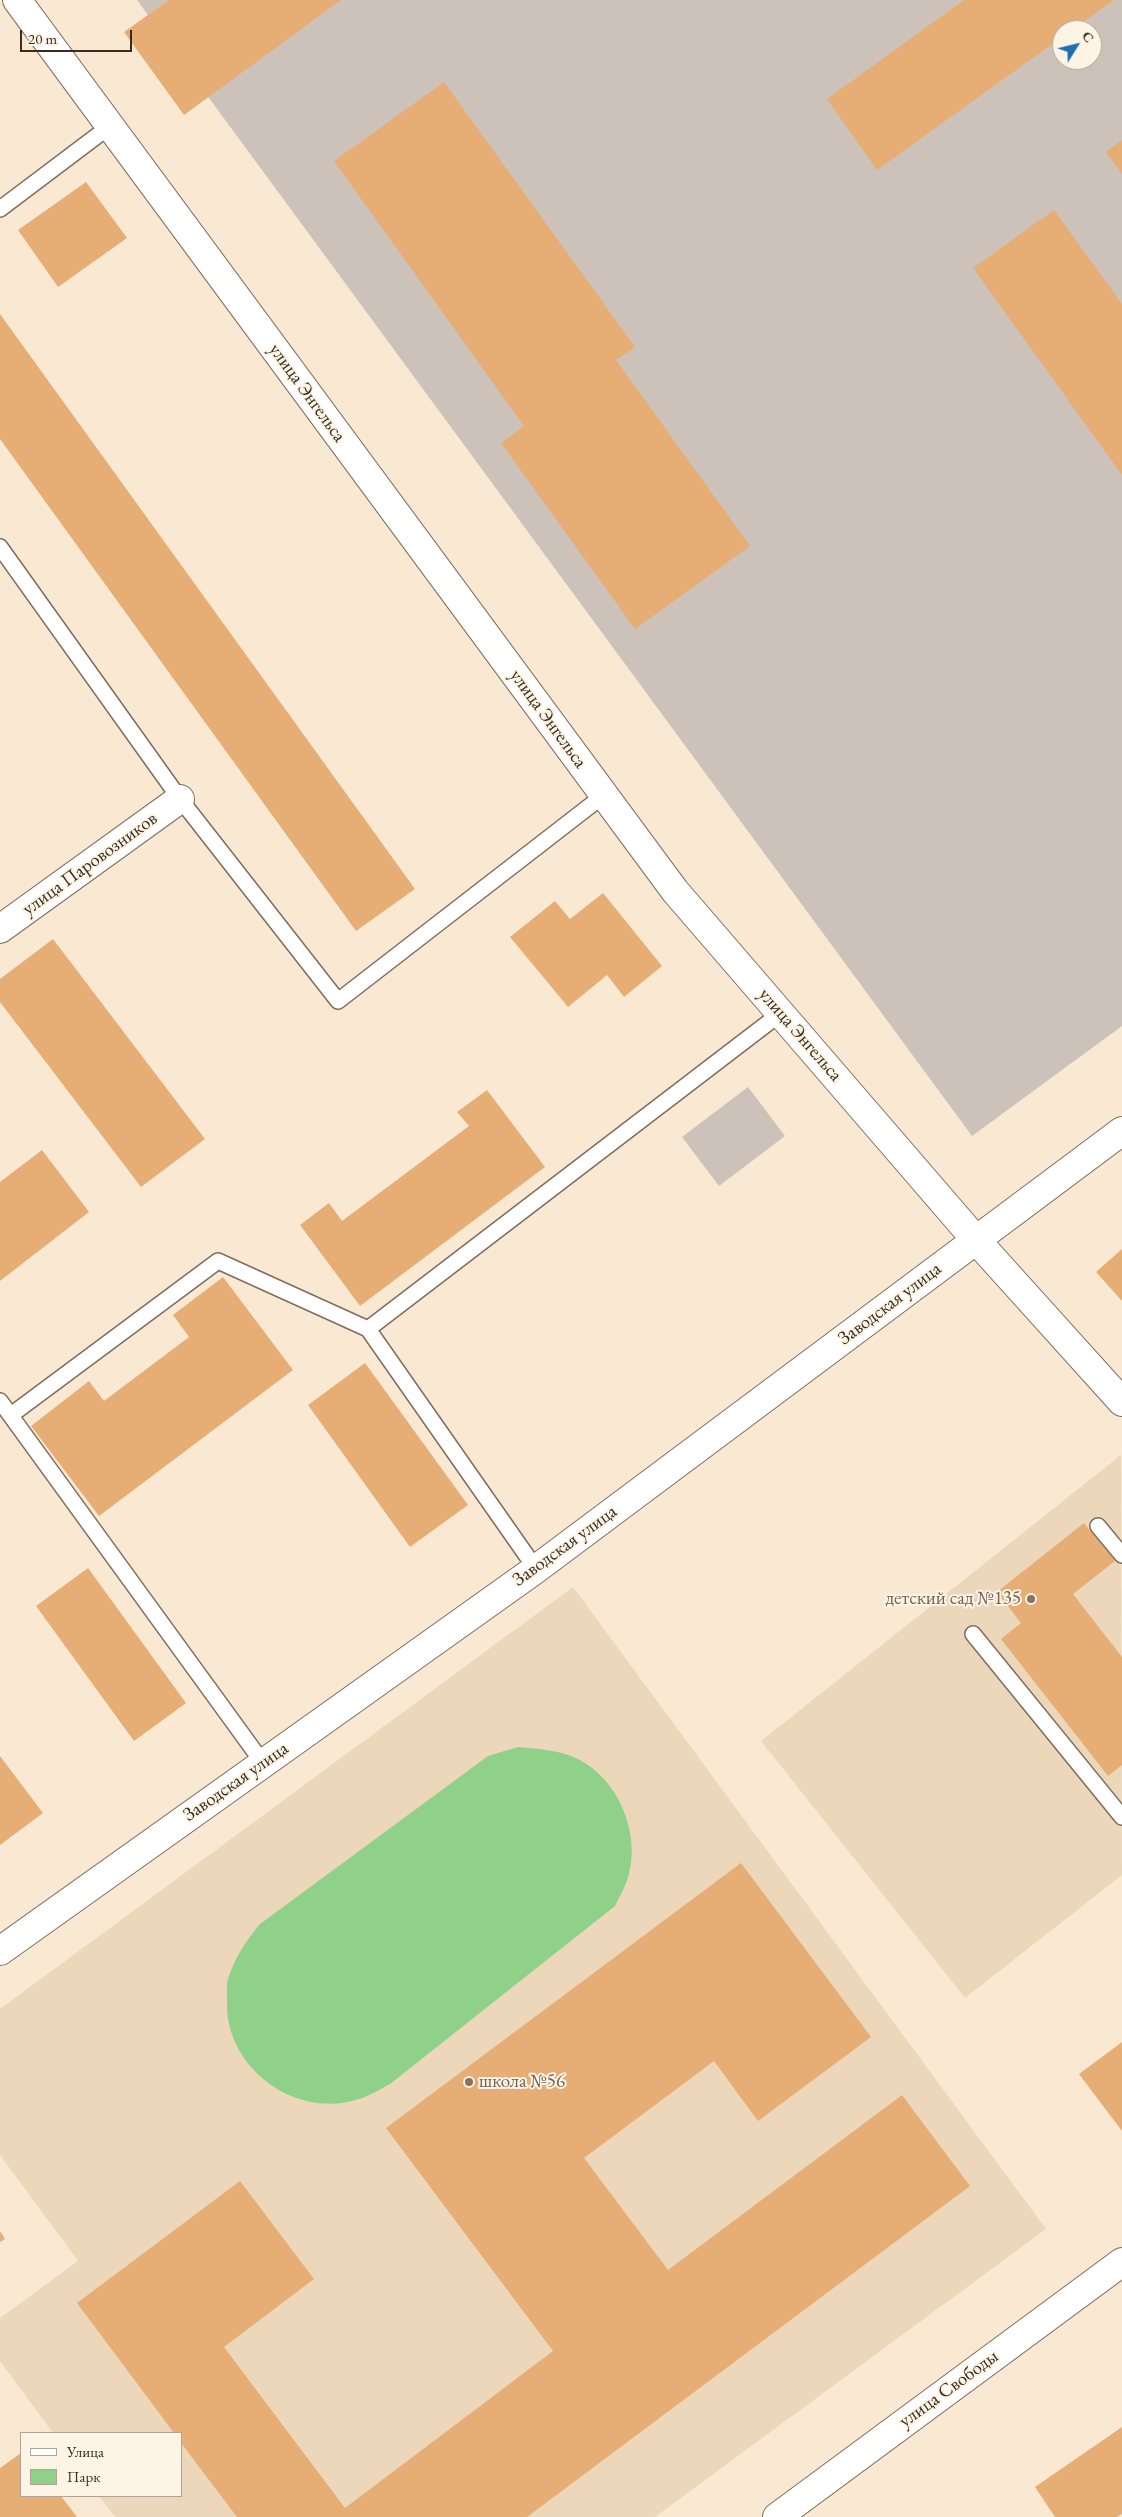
<!DOCTYPE html>
<meta charset="utf-8">
<style>
body{margin:0}
#map{position:relative;width:1122px;height:2517px;overflow:hidden;background:#f9e9d3;font-family:"EB Garamond",serif}
canvas{display:block}
.legend{position:absolute;left:20px;top:2432px;width:162px;height:65px;box-sizing:border-box;background:#fcf5e5;border:1px solid #afa495;margin:0;padding:6px 9px;list-style:none;font-size:15px;color:#3b2a1e}
.legend li{display:flex;align-items:center;gap:10px;height:25px}
.legend b{width:25px;border:1px solid #afa495}
.north{position:absolute;left:1052px;top:20px;width:50px;height:50px;box-sizing:border-box;background:#fcf5e5;border:1px solid #afa495;border-radius:50%;rotate:54deg;font-size:14px;font-weight:700;line-height:20px;text-align:center;color:#3b2a1e}
.north::after{content:'';display:block;margin:auto;width:18px;height:22px;background:#1f6fb2;clip-path:polygon(50% 0,100% 100%,50% 72%,0 100%)}
.scale{position:absolute;left:20px;top:30px;width:112px;height:22px;box-sizing:border-box;border:2px solid #3b2a1e;border-top:0;padding-left:6px;font-size:15px;line-height:18px;white-space:nowrap;color:#3b2a1e;-webkit-text-stroke:4px #fcf5e5;paint-order:stroke}
</style>
<div id="map">
<canvas width="1122" height="2517"></canvas>
<ul class="legend">
<li><b style="height:6px;background:#fff"></b>Улица</li>
<li><b style="height:14px;background:#8fd189"></b>Парк</li>
</ul>
<div class="north">С</div>
<div class="scale">20 m</div>
</div>
<script>
const c = document.querySelector('canvas').getContext('2d');
c.lineJoin = 'round';
function fill(path, color) {
  c.fillStyle = color;
  c.fill(path, 'evenodd');
}
function trace(path, color, width, dash) {
  c.strokeStyle = color;
  c.lineWidth = width;
  c.lineCap = dash ? 'butt' : 'round';
  c.setLineDash(dash || []);
  c.stroke(path);
}
function write(font, color, halo, rows, align = 'center') {
  c.font = font + ' "EB Garamond",serif';
  c.lineWidth = 4;
  c.setLineDash([]);
  c.textBaseline = 'middle';
  c.strokeStyle = halo;
  c.fillStyle = color;
  for (const [text, x, y, turn = 0] of rows) {
    c.save();
    c.translate(x, y);
    c.rotate((+turn || 0) * Math.PI / 180);
    c.textAlign = isNaN(turn) ? turn : align;
    if (halo) c.strokeText(text, 0, 0);
    c.fillText(text, 0, 0);
    c.restore();
  }
}
fill(new Path2D(`
 M1121 1455 1122 1875 965 1998 761 1741Z
 M573 1587 1046 2229 655 2517H115L99 2496H181V2433H53L0 2361V2318L78 2261 0 2155V2009Z`), '#edd7bb');
fill(new Path2D(`
 M137 0H1122V1026L972 1136ZM1062 30H1092V60H1062Z
 M748 1087 785 1136 719 1186 682 1137Z`), '#ccc2b9');
fill(new Path2D(`
 M518 1747C540 1749 559 1750 578 1759 618 1779 640 1832 629 1874 626 1885 620 1896 615 1906L390 2084C380 2089 370 2096 359 2099 296 2120 225 2068 227 2002 227 1995 226 1986 228 1979 235 1957 246 1941 260 1924L488 1756Z`), '#8fd189');
fill(new Path2D(`
 M169 0H341L184 115 124 32Z
 M964 0H1114L1072 30H1062V37L877 170 827 99Z
 M444 82 635 347 616 360 750 546 635 629 501 443 524 426 334 161Z
 M1122 140V174L1106 152Z
 M86 182 127 238 58 287 18 230Z
 M1054 210 1122 304V475L973 268Z
 M0 314 415 889 356 931 0 439Z
 M603 893 662 966 624 997 607 975 568 1007 510 937 555 901 570 919Z
 M53 939 205 1139 141 1187 0 1002V979Z
 M487 1090 545 1167 360 1306 300 1225 329 1203 342 1221 469 1126 457 1112Z
 M42 1150 89 1212 0 1281V1182Z
 M1122 1249V1301L1096 1272Z
 M223 1277 293 1370 99 1516 31 1426 89 1381 104 1401 189 1337 173 1315Z
 M365 1363 468 1505 410 1547 308 1405Z
 M1084 1523 1115 1561 1073 1594 1122 1657V1765L1108 1776 1001 1639 1021 1623 997 1592Z
 M88 1568 186 1703 134 1741 36 1606Z
 M0 1756 43 1813 0 1845Z
 M741 1863 871 2037 758 2121 714 2061 584 2158 668 2270 902 2095 970 2186 527 2517H237L181 2443V2433H174L77 2303 240 2181 314 2279 224 2347 345 2508 553 2351 386 2128Z
 M1122 2042V2131L1079 2074Z
 M0 2231 5 2239 0 2242Z
 M1122 2427V2514L1117 2517H1055L1035 2487Z
 M21 2453V2496H61L77 2517H0V2468Z`), '#e6ae75');
const service = new Path2D(`
 M0 209 110 126
 M0 547 180 799 338 1001 604 795
 M368 1329 781 1013
 M0 1401 263 1763
 M11 1415 218 1261 368 1329 536 1569
 M1098 1526 1122 1555
 M973 1634 1122 1817`);
const minor = new Path2D(`
 M17 0 675 891 976 1240 1122 1402
 M0 929 180 799
 M0 1951 536 1569 1122 1131`);
const tertiary = new Path2D(`
 M777 2517 1122 2262`);
trace(service, '#7e6d5d', 18);
trace(minor, '#7e6d5d', 30);
trace(tertiary, '#7e6d5d', 30);
trace(service, '#fff', 15);
trace(minor, '#fff', 28);
trace(tertiary, '#fff', 28);
for (const [x, y, r, color] of [
 [1031,1599,5,"#8d6e63"],
 [469,2082,5,"#8d6e63"]
]) {
  const dot = new Path2D();
  dot.arc(x, y, r, 0, 2 * Math.PI);
  c.fillStyle = color;
  c.fill(dot);
  trace(dot, '#fcf5e5', 2);
}
write('19px', '#3b2a1e', '#fcf5e5', [
 ["улица Энгельса",307,393,54],
 ["улица Энгельса",548,719,54],
 ["улица Паровозников",90,864,-36],
 ["улица Энгельса",800,1035,49],
 ["Заводская улица",890,1304,-37],
 ["Заводская улица",565,1546,-36],
 ["Заводская улица",236,1782,-35],
 ["улица Свободы",949,2389,-36]
]);
write('19px', '#785e54', '#fcf5e5', [
 ["детский сад №135",1021,1599],
 ["школа №56",479,2082,"left"]
], 'right');
</script>
